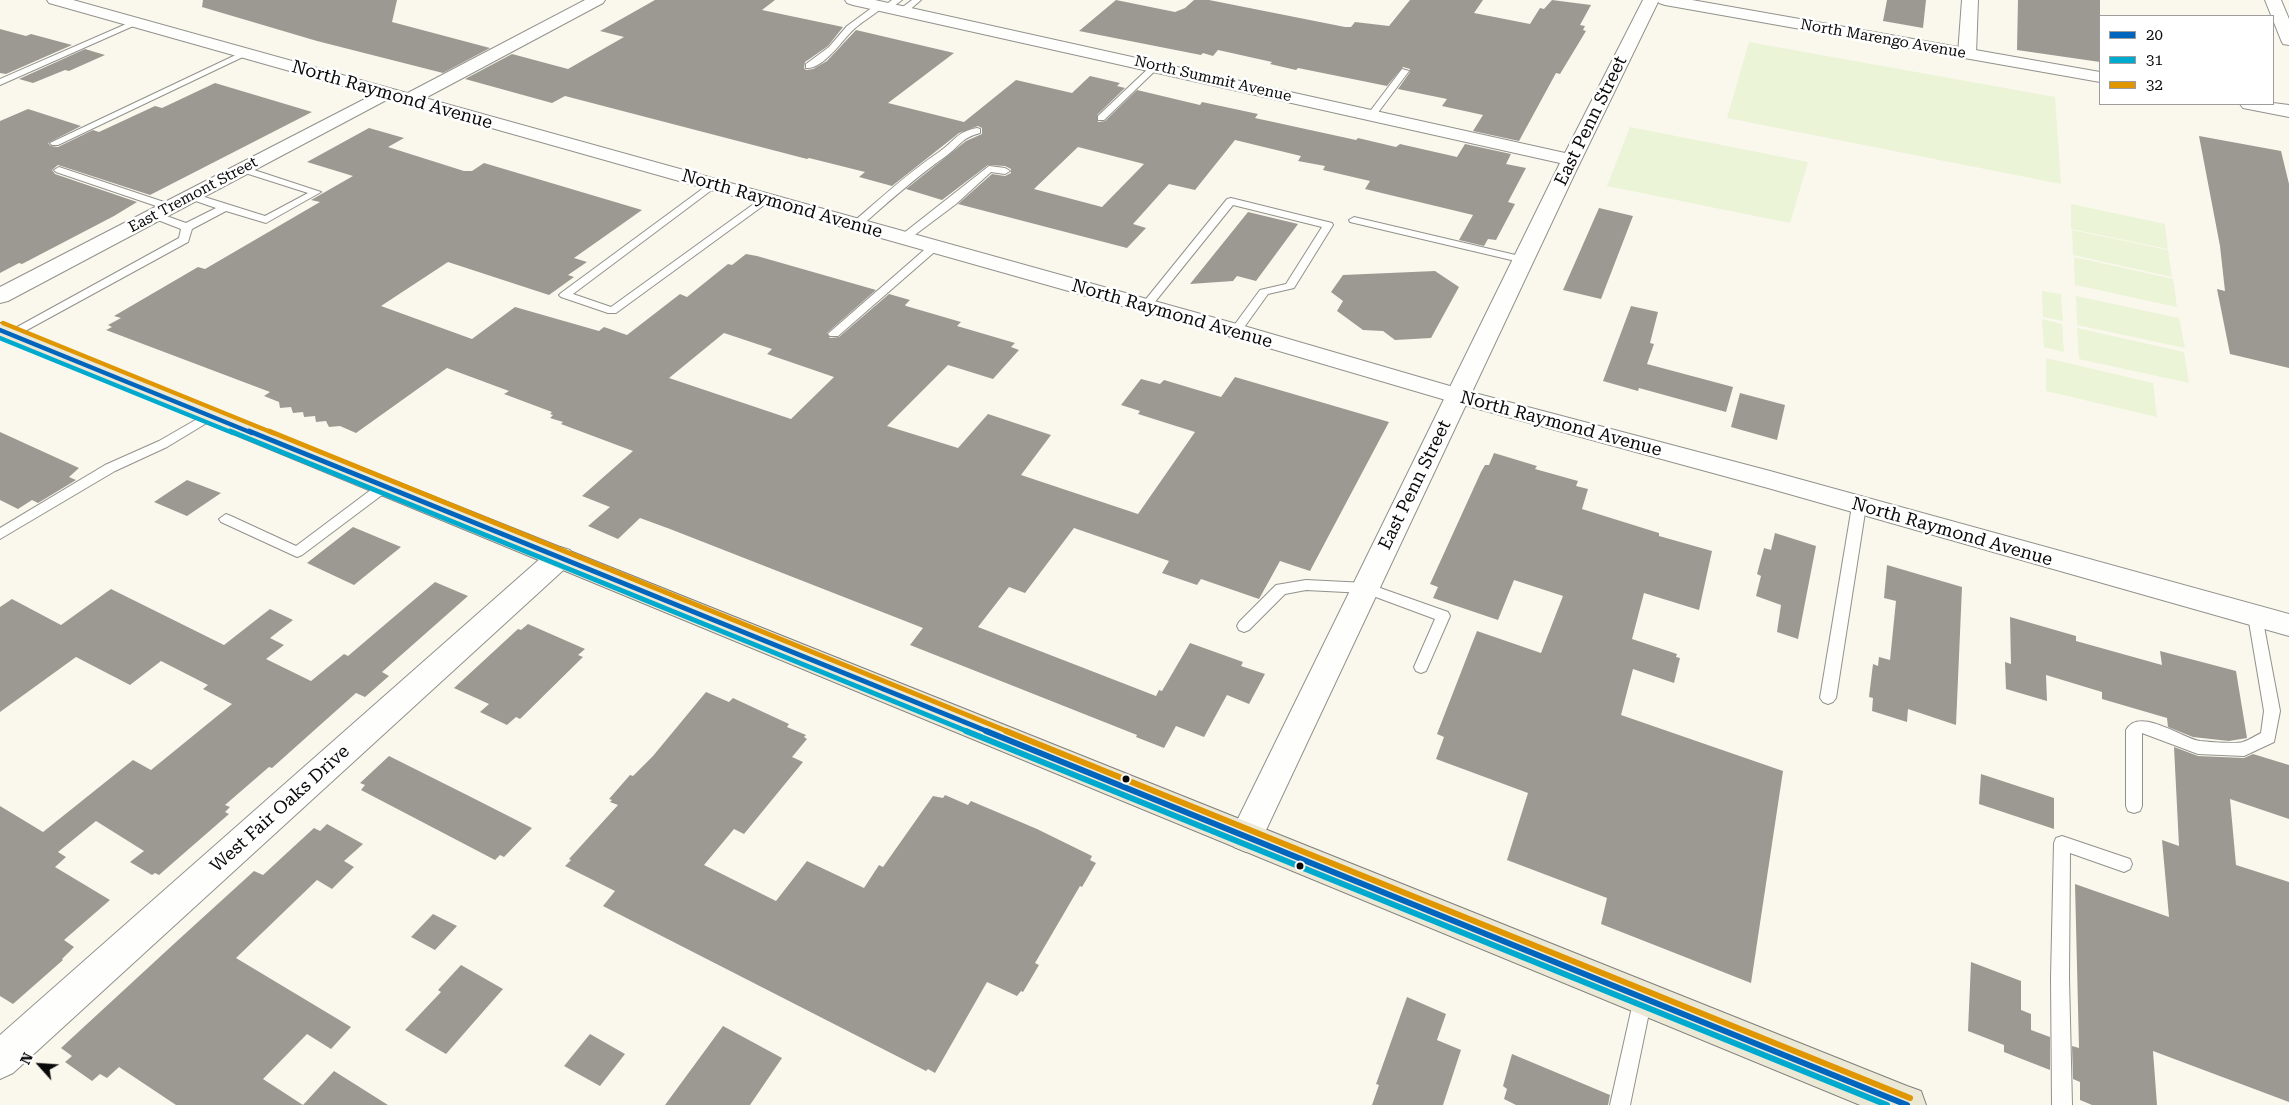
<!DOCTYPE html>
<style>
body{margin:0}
#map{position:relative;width:2289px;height:1105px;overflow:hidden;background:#faf8ed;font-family:"Roboto Serif",serif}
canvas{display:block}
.legend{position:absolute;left:2099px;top:15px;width:175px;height:90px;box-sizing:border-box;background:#fff;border:1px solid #9d9d9d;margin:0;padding:6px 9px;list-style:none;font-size:15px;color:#0a0a0a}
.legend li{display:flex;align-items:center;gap:10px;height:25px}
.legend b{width:25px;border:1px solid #9d9d9d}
.north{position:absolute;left:15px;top:1040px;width:50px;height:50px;-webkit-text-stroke:4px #fff;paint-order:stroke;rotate:296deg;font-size:14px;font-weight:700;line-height:20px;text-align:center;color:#0a0a0a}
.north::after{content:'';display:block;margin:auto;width:18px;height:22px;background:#0a0a0a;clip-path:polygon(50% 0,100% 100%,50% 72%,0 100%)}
</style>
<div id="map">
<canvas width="2289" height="1105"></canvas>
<ul class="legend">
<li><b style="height:6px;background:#0065bd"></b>20</li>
<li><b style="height:6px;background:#00a9ce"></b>31</li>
<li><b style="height:6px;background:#df9601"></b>32</li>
</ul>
<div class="north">N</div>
</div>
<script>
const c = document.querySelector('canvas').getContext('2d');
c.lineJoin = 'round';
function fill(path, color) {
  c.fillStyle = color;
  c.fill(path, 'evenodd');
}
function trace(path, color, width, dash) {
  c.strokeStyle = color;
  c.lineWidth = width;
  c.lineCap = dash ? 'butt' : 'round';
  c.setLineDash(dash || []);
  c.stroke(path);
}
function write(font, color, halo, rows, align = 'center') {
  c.font = font + ' "Roboto Serif",serif';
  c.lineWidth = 5;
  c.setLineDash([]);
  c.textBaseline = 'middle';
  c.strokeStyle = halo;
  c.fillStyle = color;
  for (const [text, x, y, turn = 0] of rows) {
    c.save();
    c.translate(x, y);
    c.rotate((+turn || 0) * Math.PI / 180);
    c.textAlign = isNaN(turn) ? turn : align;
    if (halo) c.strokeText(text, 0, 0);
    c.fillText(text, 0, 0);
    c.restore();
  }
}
fill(new Path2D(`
 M1749 42 2055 97 2061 184 1727 118Z
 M1630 127 1808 162 1790 223 1607 186Z
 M2071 204 2165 224 2168 249 2071 229Z
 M2072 230 2168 250 2172 277 2073 255Z
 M2074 257 2173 279 2177 307 2075 285Z
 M2042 291 2061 294 2063 321 2043 317Z
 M2076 296 2179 318 2185 348 2077 325Z
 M2042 319 2062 324 2064 352 2044 347Z
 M2077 328 2184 352 2189 383 2079 359Z
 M2046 358 2153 383 2157 417 2046 391Z`), '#ebf4d6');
fill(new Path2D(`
 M203 0H397L392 22 490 48 443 73 317 41 202 7Z
 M655 0H775L762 10 843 27 828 46 805 62 804 68 806 70 813 69 827 61 856 30 954 53 888 103 964 122 1016 80 1072 93 1090 76 1120 83 1117 86 1125 88 1097 115 1098 122 1105 121 1137 90 1200 105 1202 102 1258 114 1255 118 1356 140 1358 138 1396 147 1400 144 1457 157 1465 144 1511 154 1506 164 1526 168 1508 202 1515 204 1496 240 1488 239 1484 246 1459 240 1473 215 1365 189 1370 181 1323 170 1325 166 1298 161 1301 156 1235 140 1195 190 1169 184 1133 224 1146 228 1127 248 958 204 992 174 1005 176 1011 173V169L1005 166 988 165 942 200 906 189 966 141 982 134V128L978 126 959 133 892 186 859 177 865 172 809 158 807 159 565 96 552 103 465 79 512 54 568 69 624 37 600 31ZM1078 147 1144 164 1102 207 1034 189Z
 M1116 0 1175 12 1185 8 1194 0H1209L1345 27H1351L1355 22 1389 26 1410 0H1483L1474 13 1530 24 1540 8 1544 9 1552 0 1591 5 1580 25 1585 26 1583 30 1586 31 1560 74 1556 73 1519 141 1473 131 1483 115 1442 106 1447 99 1398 89 1410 72V69L1403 67 1387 86 1298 68 1296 70 1270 64 1272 62 1218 50 1213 56 1203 53 1201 55 1079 31Z
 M1887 0H1926L1923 28 1883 21Z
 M2018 0H2100V62L2017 50Z
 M0 29 26 36 31 34 72 45 6 74 0 73Z
 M85 49 105 55 69 71 65 70 33 83 19 79Z
 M215 83 312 112 150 195 58 165 52 170 55 174 137 202 114 216 22 264 19 263 0 273V121L28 109 81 126 48 143 51 146 58 147 93 130 99 132 155 106 162 108Z
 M369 128 404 138 388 147 464 171H472L484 163 642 210 574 258 587 262 568 275 574 277 549 295 448 262 381 306 472 339 515 307 599 331 604 327 627 335 680 294 687 297 728 264 732 265 746 254 757 256 876 290 827 333 830 338 839 337 889 294 910 300 905 305 906 306 961 322 957 326 1015 343 1011 347 1019 350 993 379 948 365 887 426 958 448 988 414 1051 435 1021 475 1138 514 1195 432 1138 414 1140 411 1121 405 1141 379 1160 384 1164 380 1221 397 1235 377 1389 422 1310 571 1280 561 1259 599 1201 579 1197 585 1162 573 1169 561 1074 528 1025 593 1009 587 978 627 1156 696 1159 690 1162 691 1190 643 1243 662 1241 666 1265 674 1249 704 1227 695 1204 737 1176 726 1164 748 1136 737 1137 735 910 645 923 628 670 529 640 518 618 539 588 526 610 507 582 496 633 451 561 424 563 422 550 418 553 415 550 414 552 412 504 394 509 391 447 368 356 433 340 426 329 427 326 421 316 422 315 416 304 417 303 412 293 413 291 407 280 408 279 402 264 396 270 392 106 330 112 327 108 325 121 318 114 316 198 267 205 269 320 202 311 200 353 176 307 162ZM724 333 772 349 767 354 834 377 791 419 669 378Z
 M2199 136 2281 151 2289 184V368L2230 354 2217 289 2225 291 2220 246Z
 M1599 208 1633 216 1601 299 1563 290Z
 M1248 212 1298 224 1256 281 1237 276 1233 281 1190 284Z
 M1435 271 1459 287 1431 338 1395 340 1383 331 1363 330 1337 311 1343 301 1331 292 1343 275Z
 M1631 306 1658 312 1650 343 1654 344 1647 364 1733 387 1726 412 1639 388 1638 391 1603 381Z
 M1740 393 1785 405 1777 440 1731 427Z
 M0 432 79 468 69 477 76 480 38 503 32 500 18 509 0 500Z
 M1494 453 1537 466 1535 469 1578 481 1576 486 1588 489 1582 509 1659 533V536L1712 551 1699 610 1644 593 1632 639 1677 654 1676 657 1680 658 1674 683 1633 669 1621 715 1783 771 1751 983 1601 924 1607 898 1507 860 1528 793 1436 759 1444 737 1437 734 1477 631 1541 653 1563 596 1514 580 1498 620 1433 598 1438 587 1430 584 1481 472 1485 465H1489Z
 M187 480 221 493 187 516 154 502Z
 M353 527 401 547 354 585 307 563Z
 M1775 533 1816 546 1798 639 1777 632 1781 605 1756 596 1761 576 1757 574 1764 548 1771 550Z
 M1887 565 1962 587 1956 725 1908 709 1907 722 1872 711 1873 698 1869 697 1873 664 1878 666 1879 657 1890 660 1896 601 1884 598Z
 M435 582 468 596 382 672 389 676 365 697 356 693 272 768 269 767 225 805 230 807 225 812 229 814 159 875 155 873 152 875 130 862 144 851 96 821 58 852 66 857 55 867 110 900 64 940 74 947 62 959 63 960 13 1004 0 996V806L43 832 133 760 151 770 232 704 203 689 208 685 161 661 130 685 76 657 0 712V607L12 599 61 625 111 589 224 645 270 609 293 620 270 638 284 645 266 659 311 681 344 654 348 656Z
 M2010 617 2076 636V641L2162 665 2160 651 2236 671 2247 738 2229 741 2193 737 2168 727 2167 718 2102 699V692L2046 675 2047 701 2006 689 2005 662 2011 664Z
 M528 624 585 649 578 655 583 657 520 719 516 717 507 725 480 712 489 704 454 688 518 629 521 630Z
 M706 692 729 702 733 698 789 724 787 727 806 735 804 737 807 739 792 757 803 762 744 834 734 829 704 865 776 901 807 861 864 888 879 865 883 867 933 796 943 798 945 795 968 805 971 801 1037 829 1092 856 1090 860 1096 863 1082 887 1080 886 1035 963 1039 965 1023 992 1021 991 1017 996 987 982 935 1073 928 1069 926 1071 603 906 615 891 565 866 571 860 569 859 618 805 610 802 612 800 609 799 630 775 633 776 653 756Z
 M2174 747 2198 756 2244 758 2253 754 2289 765V819L2230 799 2236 865 2289 882V1102L2153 1051 2157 1105H2092L2080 1100V1082L2073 1079 2072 1046 2079 1048 2075 884 2169 917 2162 840 2179 846Z
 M389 756 469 796 532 828 504 857 500 855 495 860 361 790 365 785 360 783Z
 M1981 774 2054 798V829L1979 804Z
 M327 824 363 844 344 861 354 867 332 889 317 880 236 958 351 1027 331 1049 307 1034 263 1079 303 1105 334 1071 388 1105H176L119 1067 107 1078 100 1074 92 1081 65 1062 72 1056 61 1048 176 942 254 871 263 875 314 828 320 831Z
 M433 914 457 926 435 950 411 937Z
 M1971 962 2021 981V1010L2031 1014V1030L2050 1037V1070L2004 1052V1045L1968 1031Z
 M461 965 503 989 446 1054 405 1030 441 992 438 990Z
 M1407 997 1446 1014 1437 1040 1461 1050 1443 1105H1372L1379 1085 1376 1084Z
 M723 1026 782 1058 750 1105H665Z
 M590 1034 625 1054 600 1086 564 1066Z
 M1512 1054 1610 1095 1608 1105H1516L1504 1099 1507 1089 1503 1086Z`), '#9c9993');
const service = new Path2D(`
 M892 0H902L890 9 883 7C874 15 863 21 854 29 843 39 823 70 806 68V64L829 47 847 26 877 4 884 6Z
 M912 0H921L906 13H900V9Z
 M133 21 140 23 0 85V79Z
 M242 52 249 54 58 145H52L50 143Z
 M1153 64 1160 66 1104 120H1098V116Z
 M1402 69 1409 71 1374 118H1368V114Z
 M977 128 980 129V133C961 138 961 145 946 156 915 178 888 202 860 227H852V223C881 198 908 173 939 152 955 141 956 132 977 128Z
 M242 166 321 192 266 223 226 211 192 229 188 242 16 336H8L6 334 8 332 179 238 181 229 150 217V213H158L186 223 216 208 187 198V194H195L265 216 308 193 239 171V167Z
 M989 166 1005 168 1010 171 1005 174 991 172 956 204 908 240H900V236Z
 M59 167 173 205 174 207 173 209H165L56 172 54 170Z
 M713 181 717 182V186L573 294 611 307 762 198H770L771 200 616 313H608L561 297 559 295 561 293Z
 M1231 198 1332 223 1333 225 1294 288 1268 294 1240 333H1232L1230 331 1260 290 1286 284 1322 227 1233 205 1150 308H1142L1140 306 1142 304 1227 199Z
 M1354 217 1524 257 1529 260 1524 263 1350 222 1349 220Z
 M935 243 939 244V248L838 336H830L828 334 830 332 931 244Z
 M211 411 215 412 217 415 215 418 167 447 115 471 0 539V528L105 465 159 441Z
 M385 482 392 486 390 489 302 555 297 557 221 522 219 519 226 514 231 516 296 546 380 483Z
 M1859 501 1866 506 1836 698 1833 702 1828 704 1823 702 1820 698 1852 506Z
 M1306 580 1366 583 1448 612 1450 616 1426 671 1421 673 1416 671 1414 667 1435 619 1365 593 1306 590 1285 594 1249 630 1244 632 1239 630 1237 626 1239 622 1276 585Z
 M2255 611 2260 612 2262 616 2280 711 2274 742 2244 756 2198 754 2142 733V806L2140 811 2134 813 2128 811 2126 806V730C2139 706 2181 738 2200 741 2210 742 2235 744 2243 742 2249 740 2255 736 2261 733L2264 711 2248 616 2250 612Z
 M2062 836 2130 859 2132 864 2130 869 2124 872 2070 853 2069 978 2072 1105H2052L2051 978 2054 843 2056 838Z
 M1643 989 1649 992 1652 998 1630 1105H1610L1634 998 1637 992Z`);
const minor = new Path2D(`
 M585 0H605L603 3 414 104H402L399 100 402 96Z
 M845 0H875L1565 153 1643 0H1659L1575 173 1258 847 1246 852 1234 847 1229 837 1560 163 853 5 847 3Z
 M1962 0H1978L1976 54 1973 58H1961L1958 54Z
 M2265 0H2281L2289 19V45L2283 44 2281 40Z
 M386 88 392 89 395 93 392 97 8 301 0 303V287Z
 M560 547 570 550 574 557 570 564 13 1073 0 1079V1035L550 550Z`);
const tertiary = new Path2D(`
 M47 0H73L1244 326 1467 391 1770 471 2289 614V636L1768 488 1449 401 1228 336 49 3Z
 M1657 0H1692L2100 72V82L1665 5 1659 3Z
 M2273 103 2289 105V117L2243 108 2240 104Z`);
const primary = new Path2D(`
 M0 323 1907 1086 1921 1091 1926 1105H1860L0 338Z`);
trace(service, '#92918c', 2);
trace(minor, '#92918c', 2);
trace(tertiary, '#92918c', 2);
trace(primary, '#7f7e7a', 2);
fill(service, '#fefefc');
fill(minor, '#fefefc');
fill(tertiary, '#fefefc');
fill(primary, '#ece8d6');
trace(new Path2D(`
 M0 330 252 433`), '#0065bd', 4.5);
trace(new Path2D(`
 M249 431 989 732`), '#0065bd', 5);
trace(new Path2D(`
 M986 731 1907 1105`), '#0065bd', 6);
trace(new Path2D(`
 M0 338 233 433`), '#00a9ce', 4.5);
trace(new Path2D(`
 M230 431 969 732`), '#00a9ce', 5);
trace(new Path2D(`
 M966 731 1887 1105`), '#00a9ce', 6);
trace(new Path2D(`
 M3 323 273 433`), '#df9601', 4.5);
trace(new Path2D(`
 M269 431 1009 732`), '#df9601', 5);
trace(new Path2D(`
 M1006 731 1910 1098`), '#df9601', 6);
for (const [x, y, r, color] of [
 [1126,779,4.5,"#0a0a0a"],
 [1300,866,4.5,"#0a0a0a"]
]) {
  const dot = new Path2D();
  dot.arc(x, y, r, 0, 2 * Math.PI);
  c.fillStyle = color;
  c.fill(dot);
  trace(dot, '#fff', 2);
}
write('15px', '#0a0a0a', '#fff', [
 ["North Marengo Avenue",1883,39,10],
 ["North Summit Avenue",1213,79,13],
 ["East Tremont Street",193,195,-28]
]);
write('18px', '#0a0a0a', '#fff', [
 ["North Raymond Avenue",392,95,16],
 ["East Penn Street",1591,121,-64],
 ["North Raymond Avenue",782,204,16],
 ["North Raymond Avenue",1172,314,16],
 ["North Raymond Avenue",1561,424,15],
 ["East Penn Street",1415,485,-64],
 ["North Raymond Avenue",1952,532,16],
 ["West Fair Oaks Drive",280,809,-42]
]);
</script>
